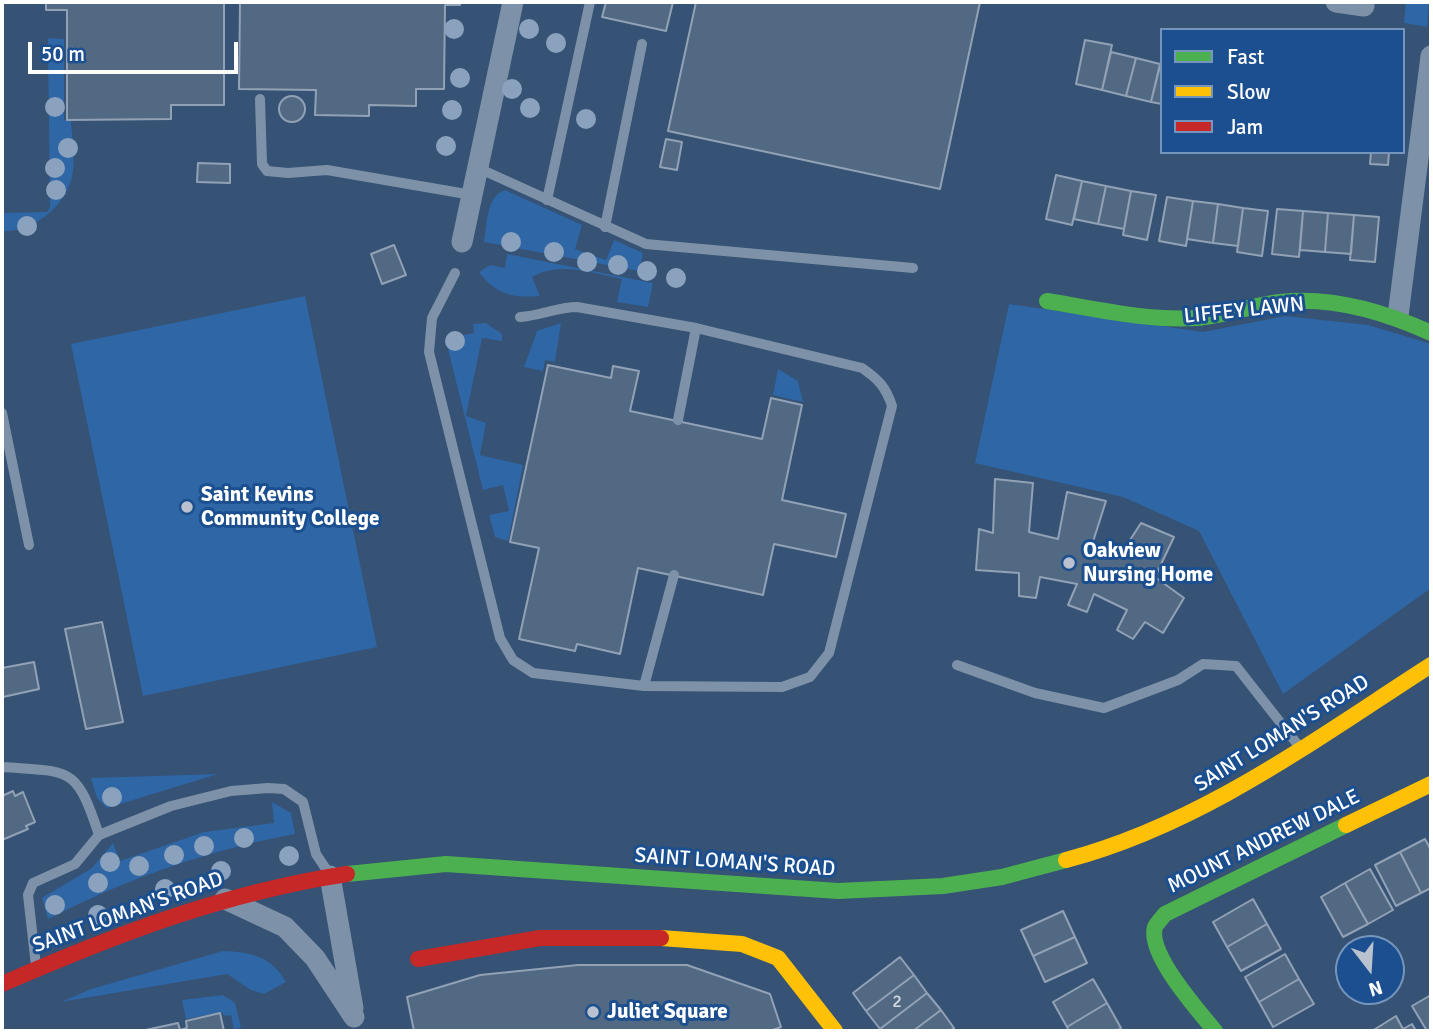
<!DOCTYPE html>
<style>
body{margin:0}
#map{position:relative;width:1433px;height:1033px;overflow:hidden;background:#365274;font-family:Signika,sans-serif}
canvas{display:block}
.frame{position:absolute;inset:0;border:4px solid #fff;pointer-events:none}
.legend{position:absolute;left:1160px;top:28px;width:245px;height:126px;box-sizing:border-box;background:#1b4f8f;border:2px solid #7695bc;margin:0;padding:9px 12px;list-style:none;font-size:21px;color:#fff}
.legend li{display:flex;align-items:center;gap:14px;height:35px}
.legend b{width:35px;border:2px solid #7695bc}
.north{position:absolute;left:1335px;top:935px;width:70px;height:70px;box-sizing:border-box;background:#1b4f8f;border:2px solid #7695bc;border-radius:50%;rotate:163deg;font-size:19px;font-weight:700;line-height:28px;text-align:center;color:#fff}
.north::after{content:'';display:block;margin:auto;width:24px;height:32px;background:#b9c2ce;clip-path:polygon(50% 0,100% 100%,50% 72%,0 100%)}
.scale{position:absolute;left:28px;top:42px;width:210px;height:32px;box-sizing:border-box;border:4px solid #fff;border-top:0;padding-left:9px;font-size:21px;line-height:24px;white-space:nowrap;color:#fff;-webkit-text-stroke:5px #1b4f8f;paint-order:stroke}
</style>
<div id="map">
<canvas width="1433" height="1033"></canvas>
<div class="frame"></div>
<ul class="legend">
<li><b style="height:9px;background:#4caf50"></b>Fast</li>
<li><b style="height:9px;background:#ffc107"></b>Slow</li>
<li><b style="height:9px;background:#c62828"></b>Jam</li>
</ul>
<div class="north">N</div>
<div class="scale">50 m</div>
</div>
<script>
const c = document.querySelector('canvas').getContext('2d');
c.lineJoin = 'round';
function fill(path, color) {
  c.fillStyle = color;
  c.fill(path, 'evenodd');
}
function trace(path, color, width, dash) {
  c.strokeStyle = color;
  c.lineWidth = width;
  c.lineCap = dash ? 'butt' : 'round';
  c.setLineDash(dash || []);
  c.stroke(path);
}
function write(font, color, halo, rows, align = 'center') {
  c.font = font + ' Signika,sans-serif';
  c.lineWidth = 6;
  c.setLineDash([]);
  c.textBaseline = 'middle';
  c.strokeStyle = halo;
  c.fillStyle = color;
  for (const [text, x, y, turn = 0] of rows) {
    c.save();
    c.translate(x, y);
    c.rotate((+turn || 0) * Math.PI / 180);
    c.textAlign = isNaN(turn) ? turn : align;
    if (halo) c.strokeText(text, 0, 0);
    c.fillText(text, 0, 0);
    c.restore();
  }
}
fill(new Path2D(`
 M1406 2H1429L1427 27 1404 23Z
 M48 38 64 39V120L71 121C72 137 75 155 73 171 69 204 34 233 2 231V213L47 212 50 208Z
 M505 190 582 225 575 249 606 260 614 240 643 253 639 271 484 242C487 225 486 196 505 190Z
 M507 254 653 283 648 307 617 302 622 279C591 273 561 261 532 277L540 296C513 298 496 295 479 272L490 265 505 268Z
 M305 296 377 647 143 696 71 344Z
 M1009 304 1203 332 1285 316 1368 325 1431 344V588L1283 694 1199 531 1123 497 975 463Z
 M486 323 502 334V341L482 338 466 416 486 423 480 455 523 465 508 541 495 537 489 515 509 511 503 485 483 490 447 345V338L474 333 473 324Z
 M561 323 555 362 545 360 543 371 524 367 537 331Z
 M778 369 798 381 803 402 773 395Z
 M218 774 107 808 97 798 91 778Z
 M272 802 291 813 295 834C208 850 127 879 48 919L42 898 92 868 113 843 120 861 204 832 274 823Z
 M223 951C251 952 271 956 286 982L264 994 251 990 227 974 61 1002 91 989Z
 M223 995 235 1003 241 1028 234 1029 231 1015 225 1016 221 1012 186 1019 182 1000Z`), '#2f66a5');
const building = new Path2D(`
 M46 2H224V105H171V119L67 120V10H46Z
 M240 2H461L460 5H445L444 89H416V106L369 105V116L315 115 316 90 239 89Z
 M606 2H673L666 31 602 17Z
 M696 2H980L940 189 668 131Z
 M1085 40 1112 45 1102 90 1076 84Z
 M1111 52 1136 58 1126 96 1102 90Z
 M1136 58 1160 64 1151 102 1126 96Z
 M1162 58V104L1151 102Z
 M279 109a13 13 0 1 1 26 0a13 13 0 1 1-26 0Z
 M666 139 682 142 677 170 660 167Z
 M1371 152H1389L1388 165 1370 164Z
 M198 163 230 164V183L197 182Z
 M1056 175 1082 181 1072 225 1046 219Z
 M1082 181 1106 186 1098 224 1074 219Z
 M1106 186 1131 191 1124 229 1098 224Z
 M1131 191 1156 195 1147 240 1123 235Z
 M1167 197 1193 201 1186 246 1159 241Z
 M1193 201 1218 204 1213 243 1187 239Z
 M1218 204 1243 208 1238 246 1213 243Z
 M1243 208 1268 211 1262 256 1237 252Z
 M1277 209 1303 211 1299 257 1272 254Z
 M1303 211 1328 213 1325 252 1300 250Z
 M1328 213 1354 215 1351 254 1325 252Z
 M1354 215 1379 217 1375 262 1350 260Z
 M394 245 406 275 382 284 371 254Z
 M548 365 611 378 613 366 639 371 630 411 762 439 771 398 802 405 782 500 846 514 836 557 774 544 763 595 638 568 620 654 577 644 575 651 519 639 539 548 510 542Z
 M995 479 1033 483 1029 532 1058 539 1067 492 1106 501 1091 548 1119 557 1141 523 1174 537 1155 577 1184 598 1163 633 1145 622 1133 639 1117 630 1127 610 1094 594 1087 612 1068 605 1077 584 1040 577 1036 598 1019 596V573L976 570 979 529 993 533Z
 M102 622 123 722 86 729 65 629Z
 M34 662 39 689 3 697 2 701V668Z
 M13 791 15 796 23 792 35 822 26 826 28 829 2 840V796Z
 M1425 839 1431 850V888L1421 893 1400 852Z
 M1400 852 1421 893 1396 906 1375 865Z
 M1370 869 1393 910 1368 924 1345 883Z
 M1345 883 1368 924 1343 937 1321 897Z
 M1253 899 1267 924 1227 947 1213 922Z
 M1063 911 1075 937 1033 956 1021 930Z
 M1267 924 1281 949 1241 971 1227 947Z
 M1075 937 1087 963 1045 982 1033 956Z
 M1285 954 1299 979 1259 1002 1245 977Z
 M900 957 914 975 866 1011 853 993Z
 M578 965H687L770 994 781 1027 770 1031H414L407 997 480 975Z
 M914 975 927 993 880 1029 866 1011Z
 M1093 979 1107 1003 1067 1027 1053 1002Z
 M1299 979 1314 1004 1273 1027 1259 1002Z
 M927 993 941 1010 913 1031H882L880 1029Z
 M1431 995V1031H1427L1412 1006Z
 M1107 1003 1121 1028 1116 1031H1069L1067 1027Z
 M941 1010 954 1028 949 1031H913Z
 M220 1013 224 1031H141L178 1023 180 1030 187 1028 186 1021Z
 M1396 1016 1403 1029 1412 1024 1416 1031H1372Z`);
fill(building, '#526984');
trace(building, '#92a2b6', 2);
trace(new Path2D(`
 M260 99 262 164 267 171 288 173 327 170 472 195
 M478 168 646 244 913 268
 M547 200 590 2
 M605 227 642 44
 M455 273 432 318 429 352 500 638 513 660 533 673 644 686 782 687 810 677 829 653 892 406C886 387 878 379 862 368L696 328 577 307C557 307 540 316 520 317
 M2 413 29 545
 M678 420 696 328
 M957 665 1035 693 1104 708 1178 680 1203 664 1236 666 1298 745
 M644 686 674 575
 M2 767C71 772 76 765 99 835
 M36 966 28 895 33 883 75 864 99 835 171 806 231 791 268 788 284 789 303 802 316 854 328 872`), '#7d92a8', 10);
trace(new Path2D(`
 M1336 2 1364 6
 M462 242 513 2
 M1398 316 1431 56
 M330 876 353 1008
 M225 899 285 927 315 958 354 1017`), '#7d92a8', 21);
trace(new Path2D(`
 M1047 301C1096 309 1146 321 1196 318 1225 316 1252 305 1280 302 1332 296 1385 312 1431 333
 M347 874 446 864 838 891 943 886 1002 877 1066 860
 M1215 1031C1199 1011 1147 954 1155 927 1157 923 1162 918 1165 914L1346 825`), '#4caf50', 16);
trace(new Path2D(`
 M1346 825 1431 784
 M1066 860C1202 824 1314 740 1431 665
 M661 938 742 944 778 958 835 1031`), '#ffc107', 16);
trace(new Path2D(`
 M418 959 540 938H661
 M2 984C117 934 223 893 347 874`), '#c62828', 16);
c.fillStyle = '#8aa2be';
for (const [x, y] of [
 [454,29],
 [529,29],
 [556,43],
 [460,78],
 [512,89],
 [55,107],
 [530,108],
 [452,110],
 [586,119],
 [446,146],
 [68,148],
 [55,168],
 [56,190],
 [27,226],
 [511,242],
 [554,252],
 [587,262],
 [618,265],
 [647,271],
 [676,278],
 [455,341],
 [112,797],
 [244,838],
 [204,846],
 [174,855],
 [289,856],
 [110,862],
 [139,866],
 [221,871],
 [98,883],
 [165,889],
 [55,905],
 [98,915]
]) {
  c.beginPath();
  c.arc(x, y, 10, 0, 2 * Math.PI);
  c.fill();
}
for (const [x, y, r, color] of [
 [187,507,7,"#b9c2ce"],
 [1069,563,7,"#b9c2ce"],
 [593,1012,7,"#b9c2ce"]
]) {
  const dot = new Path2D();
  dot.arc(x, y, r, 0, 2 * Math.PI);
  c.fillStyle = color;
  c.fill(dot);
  trace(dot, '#1b4f8f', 2.5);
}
write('18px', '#d4dae0', null, [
 ["2",897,1002]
]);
write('21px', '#fff', '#1b4f8f', [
 ["LIFFEY LAWN",1244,311,-6],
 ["SAINT LOMAN'S ROAD",1282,734,-32],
 ["MOUNT ANDREW DALE",1264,842,-26],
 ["SAINT LOMAN'S ROAD",735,863,4],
 ["SAINT LOMAN'S ROAD",128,913,-20]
]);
write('bold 21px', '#fff', '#1b4f8f', [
 ["Saint Kevins",201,495],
 ["Community College",201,519],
 ["Oakview",1083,551],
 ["Nursing Home",1083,575],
 ["Juliet Square",607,1012]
], 'left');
</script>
